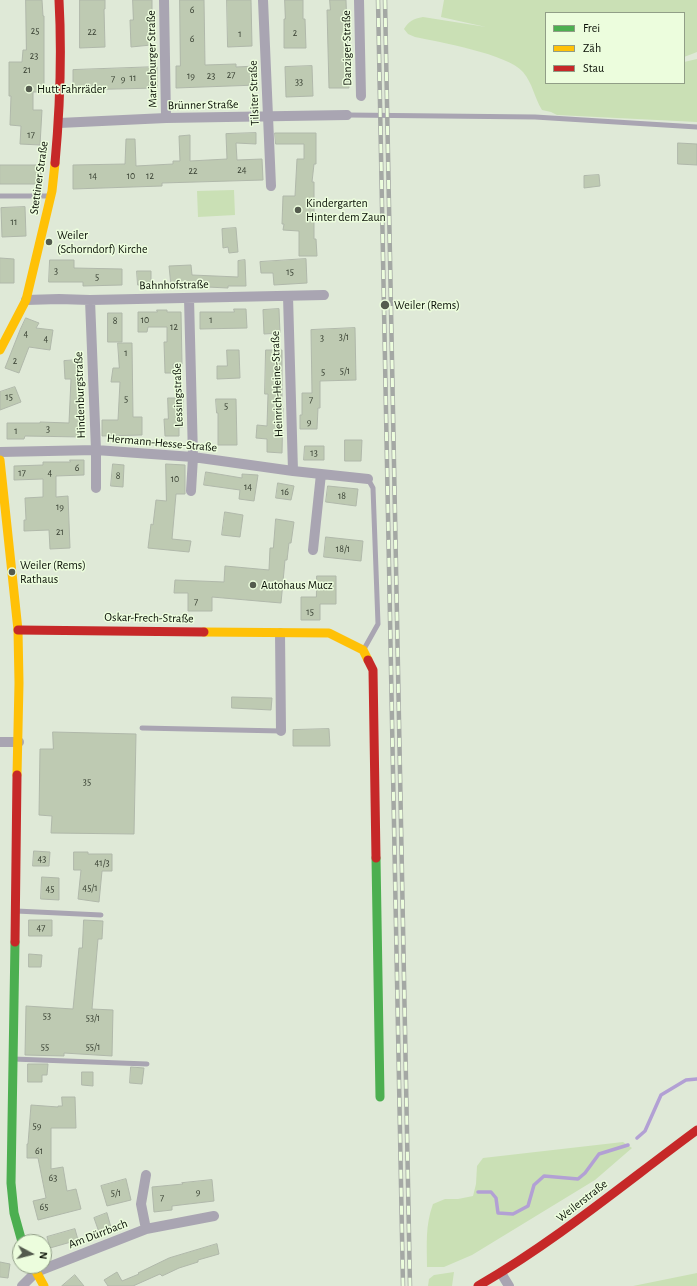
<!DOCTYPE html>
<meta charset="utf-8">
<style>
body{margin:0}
#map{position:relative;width:697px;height:1286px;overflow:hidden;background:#dfe9d7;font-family:"Alegreya Sans",sans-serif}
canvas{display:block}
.legend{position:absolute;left:545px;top:12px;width:140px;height:72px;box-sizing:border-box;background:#ecfddd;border:1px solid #919e87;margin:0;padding:5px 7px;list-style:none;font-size:12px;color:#090f05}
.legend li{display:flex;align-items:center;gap:8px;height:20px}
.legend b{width:20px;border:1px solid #919e87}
.north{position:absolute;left:12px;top:1234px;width:40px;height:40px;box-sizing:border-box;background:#ecfddd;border:1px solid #919e87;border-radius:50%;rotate:97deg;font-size:11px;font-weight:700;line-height:16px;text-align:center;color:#090f05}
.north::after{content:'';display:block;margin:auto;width:14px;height:18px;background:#545b4e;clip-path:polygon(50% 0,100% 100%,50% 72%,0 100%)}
</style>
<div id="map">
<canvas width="697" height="1286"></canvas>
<ul class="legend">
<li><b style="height:5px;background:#4caf50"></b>Frei</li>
<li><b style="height:5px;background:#ffc107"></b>Zäh</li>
<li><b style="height:5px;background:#c62828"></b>Stau</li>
</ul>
<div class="north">N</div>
</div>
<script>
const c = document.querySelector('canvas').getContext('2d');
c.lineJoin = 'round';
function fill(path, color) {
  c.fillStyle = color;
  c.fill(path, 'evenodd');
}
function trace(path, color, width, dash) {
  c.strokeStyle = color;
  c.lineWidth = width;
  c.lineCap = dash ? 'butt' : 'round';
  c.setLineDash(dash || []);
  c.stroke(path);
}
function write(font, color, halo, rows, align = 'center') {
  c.font = font + ' "Alegreya Sans",sans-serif';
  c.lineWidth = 3;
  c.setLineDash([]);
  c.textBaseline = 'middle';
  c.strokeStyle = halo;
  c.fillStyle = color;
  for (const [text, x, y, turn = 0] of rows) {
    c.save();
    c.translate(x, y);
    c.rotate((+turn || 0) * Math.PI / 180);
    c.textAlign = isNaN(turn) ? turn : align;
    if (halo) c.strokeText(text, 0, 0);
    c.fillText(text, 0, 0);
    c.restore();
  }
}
fill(new Path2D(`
 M444 0H697V52L684 57V13H546V45L541 44 546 45V83H684V62L697 59V122L557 115 551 112 542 110C534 97 533 84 523 72 508 54 439 42 415 37L408 34 404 29C409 21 413 19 423 17L486 27 441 17Z
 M234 190 235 215 198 217 197 191Z
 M623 1142 632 1148 595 1180 472 1255 444 1267H427C427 1244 425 1226 433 1204L445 1199H458L473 1196 476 1184 477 1166 483 1158Z
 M454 1272 452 1286H428L429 1279 434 1275Z
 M697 1273V1286H633Z`), '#cae0b5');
trace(new Path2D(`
 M637 1138 645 1131 661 1095 686 1080 697 1079
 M478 1192H491L496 1198 498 1213 513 1214 528 1206 534 1185 544 1176 578 1179 585 1173 599 1154 628 1145`), '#b2a0d4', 3.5);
const building = new Path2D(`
 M26 0H42L43 16H44V92H33V110H42L40 145 20 144 21 126 10 125 11 96H9V62H22L23 50H26Z
 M80 0H105V9H104L105 47 80 48Z
 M133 0H152V10L149 11 151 45 131 47 130 20H133Z
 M180 0H204L205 65 236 64V67L256 66 257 85 176 88V66H180Z
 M227 0H251L252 46 228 47Z
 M285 0H303V19H305L306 48H284V19H285Z
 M330 0H346L349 88H329L327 10H330Z
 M312 66 313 96 286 97 285 67Z
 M157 67V88L73 90V70Z
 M256 133V144L236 143 237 160 262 159 263 180 162 183V186L73 189V165L125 164 126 139H135L136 166 173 164V161H180L179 136 190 135V161L227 159 226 134Z
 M275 133H316V164H314L312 182H314V239H316L317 256H299V231L283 230 284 224H282L283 196H295L297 159H304V144H276Z
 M678 143 697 144V165L678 164Z
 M0 165H41V184H0Z
 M599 175 600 186 584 188V176Z
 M25 207 26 236 2 237 1 208Z
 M236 228 238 252 229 253 228 247 223 248 222 229Z
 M0 258 14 259V283H0Z
 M306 259 307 283 274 285 273 273H261L260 262Z
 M50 260H74V268L122 269V285L83 286V282H49Z
 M245 260 246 286H228V288L207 287V284L171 286 169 266 191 265 192 275 238 277V261Z
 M137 271H151V285H138Z
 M234 309H246L247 328 200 329V312H234Z
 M279 309 280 333 264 334 263 310Z
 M157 310H167V312H181L182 364H173L174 373H165L164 342H167V327H148L147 332H138V312H157Z
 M108 313H122V342H108Z
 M26 318 39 323 36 328 53 330 50 350 29 347 19 373 5 368 20 330Z
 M355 328 356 380 320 381V408H318L317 429H300V415H302V393H312L311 330Z
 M118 343H132L133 417H142V435L102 436V420H118L120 382H111L113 368H119Z
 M227 350H239L240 378 217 379V366H227Z
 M266 350H282V408H283L282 453 267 452V439L256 438 257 425 267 426 268 394H265Z
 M78 360V392H83L82 437 25 436 24 439H7V423H40V422L69 423 71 379H65L64 361Z
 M15 387 21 402 0 410V392Z
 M168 398H183V427H179V436H165L164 419H168Z
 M216 399H236L237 445H218V413H217Z
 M345 440H362L361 461H345Z
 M305 446H324V460H304Z
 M70 460H84V475L56 476V497L68 496 70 548 50 549 49 530 24 531V520H26L25 498 43 497V479L14 480V466L43 465V462H70Z
 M113 464 124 465 123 487 111 486Z
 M166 464 185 465V494H176L172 539 191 541 189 552 148 548 151 524 153 525 156 500 166 501Z
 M206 472 242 478V474L258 475 254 501 239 499 240 490 204 485Z
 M278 483 294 486 291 500 276 498Z
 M328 486 358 489 356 506 326 502Z
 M225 512 243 515 240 537 222 535Z
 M276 519 294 522 291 543H289L287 560H285L281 603 212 597V611H188V593H174L175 580 224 582 225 566 269 570 270 548H273Z
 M326 537 363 541 361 561 324 557Z
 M317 576H336V604H320V620H301V597H316Z
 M232 697 272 698 271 710 232 708Z
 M329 729 330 746H293V730Z
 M53 732 136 734 134 834 51 833 52 816 39 815 40 749H53Z
 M34 851 50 852 49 866H33Z
 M74 852H88V854H112V871H102L99 902 78 899 81 870H74Z
 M42 877 59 878V900L41 899Z
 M29 920H52V936H29Z
 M84 920 103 921 102 939H98L92 1009 113 1010 112 1056 64 1053V1056L25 1055 26 1006 73 1009 79 948H82Z
 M29 954 42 955 41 967H29Z
 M28 1064H48L47 1075H42V1082H28Z
 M131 1067 144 1068 142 1084 130 1083Z
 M82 1072H93V1086L82 1085Z
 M62 1097H75L76 1128H51V1169L63 1167 67 1191 76 1189 81 1209 38 1220 33 1201 46 1198 38 1158H27V1144H28L31 1105 58 1107V1106H62Z
 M126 1179 131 1200 107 1206 101 1186Z
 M212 1180 214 1201 172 1206V1210L154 1212 152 1187 183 1184 182 1183Z
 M107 1213 112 1231 100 1235 94 1218Z
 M75 1229 78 1240 50 1248 47 1237Z
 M217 1244 219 1254 198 1260V1262L179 1268 162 1276 160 1274 133 1286H108L104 1280 117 1272 122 1281 139 1274 138 1273 169 1258Z
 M0 1262 10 1264 8 1278 0 1277Z
 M75 1275 84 1286H62Z`);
fill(building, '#becab2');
trace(building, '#b0b8aa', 1);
trace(new Path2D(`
 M347 115 535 117 697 127
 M0 196H50
 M364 649 378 624 373 488 368 479
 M142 728 281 731
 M16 911 101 915
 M13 1059 147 1064`), '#a9a5b2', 5);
trace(new Path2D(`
 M164 0 166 118
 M263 0 271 186
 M359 0 361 96
 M59 123 166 118 347 115
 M288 296 293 471
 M189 298 193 457 191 491
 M26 300 59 299 90 300 324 295
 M90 300 96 450V488
 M0 452 96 450 193 457 293 471 368 479
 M313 550 321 474
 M280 633 281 731
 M0 742H19
 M146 1175 141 1204 146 1229
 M501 1273 509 1286
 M22 1286 36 1272 146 1229 214 1216`), '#a9a5b2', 10);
trace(new Path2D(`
 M376 858 380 1097
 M15 942 11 1183 14 1213 22 1242`), '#4caf50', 9);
trace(new Path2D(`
 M0 350 26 300 52 191 55 163
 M0 460 18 630 19 683 17 775
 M204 632 329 633 363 650 368 660
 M33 1266 44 1286`), '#ffc107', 9);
trace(new Path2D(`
 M55 163C60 108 62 54 59 0
 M18 630 204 632
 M368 660 373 670 376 858
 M15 942 17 775
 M478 1286C556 1241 625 1183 697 1130`), '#c62828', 9);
const rail = new Path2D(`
 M378 0 403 1286
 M385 0 410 1286`);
trace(rail, '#a4a8a4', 4.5);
trace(rail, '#ecfddd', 3, [9]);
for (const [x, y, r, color] of [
 [29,89,4,"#545b4e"],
 [298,210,4,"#545b4e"],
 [49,242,4,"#545b4e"],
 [385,305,5,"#545b4e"],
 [12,572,4,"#545b4e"],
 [253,585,4,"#545b4e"]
]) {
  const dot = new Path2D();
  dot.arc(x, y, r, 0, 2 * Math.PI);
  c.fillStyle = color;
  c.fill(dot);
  trace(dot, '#ecfddd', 1.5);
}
write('10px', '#363e30', null, [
 ["6",192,10],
 ["25",35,31],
 ["22",92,32],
 ["2",295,33],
 ["1",240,34],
 ["6",192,39],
 ["23",34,56],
 ["21",27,70],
 ["27",231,75],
 ["19",191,76],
 ["23",211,76],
 ["11",133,78],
 ["7",113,79],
 ["9",123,79],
 ["33",299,82],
 ["17",31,135],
 ["24",242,170],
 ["22",193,171],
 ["14",93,176],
 ["10",131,176],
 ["12",150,176],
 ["11",14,222],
 ["3",56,271],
 ["15",290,272],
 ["5",97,277],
 ["10",145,320],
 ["1",211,320],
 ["8",115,321],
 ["12",174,327],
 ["4",26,334],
 ["3/1",344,337],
 ["3",322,338],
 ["4",46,339],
 ["1",126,353],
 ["2",15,361],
 ["5/1",345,371],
 ["5",323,372],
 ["15",9,397],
 ["5",126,399],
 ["7",311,400],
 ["5",226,406],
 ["9",309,422],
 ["3",48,429],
 ["1",16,431],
 ["13",314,453],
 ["6",77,468],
 ["17",22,473],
 ["4",50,473],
 ["8",118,476],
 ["10",175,479],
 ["14",248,487],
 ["16",285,492],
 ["18",342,496],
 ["19",60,507],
 ["21",60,532],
 ["18/1",343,549],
 ["7",196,602],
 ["15",310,612],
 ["35",87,782],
 ["43",42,859],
 ["41/3",102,863],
 ["45/1",90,888],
 ["45",50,889],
 ["47",41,928],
 ["53",47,1016],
 ["53/1",93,1018],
 ["55",45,1047],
 ["55/1",93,1047],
 ["59",37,1126],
 ["61",39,1151],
 ["63",53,1178],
 ["9",198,1192],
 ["5/1",116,1193],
 ["7",162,1198],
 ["65",44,1207]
]);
write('12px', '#090f05', '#ecfddd', [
 ["Danziger Straße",347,48,-91],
 ["Marienburger Straße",152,59,-91],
 ["Tilsiter Straße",254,93,-92],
 ["Brünner Straße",203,105,-1],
 ["Stettiner Straße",39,178,-82],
 ["Bahnhofstraße",174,285,-1],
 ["Heinrich-Heine-Straße",277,384,-92],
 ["Hindenburgstraße",80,395,-92],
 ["Lessingstraße",178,395,-92],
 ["Hermann-Hesse-Straße",162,443,5],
 ["Oskar-Frech-Straße",149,618,1],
 ["Weilerstraße",582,1201,-38],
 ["Am Dürrbach",98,1234,-21]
]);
write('12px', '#090f05', '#ecfddd', [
 ["Hutt Fahrräder",37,89],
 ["Kindergarten",306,203],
 ["Hinter dem Zaun",306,217],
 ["Weiler",57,235],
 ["(Schorndorf) Kirche",57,249],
 ["Weiler (Rems)",394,305],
 ["Weiler (Rems)",20,565],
 ["Rathaus",20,579],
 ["Autohaus Mucz",261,585]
], 'left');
</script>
